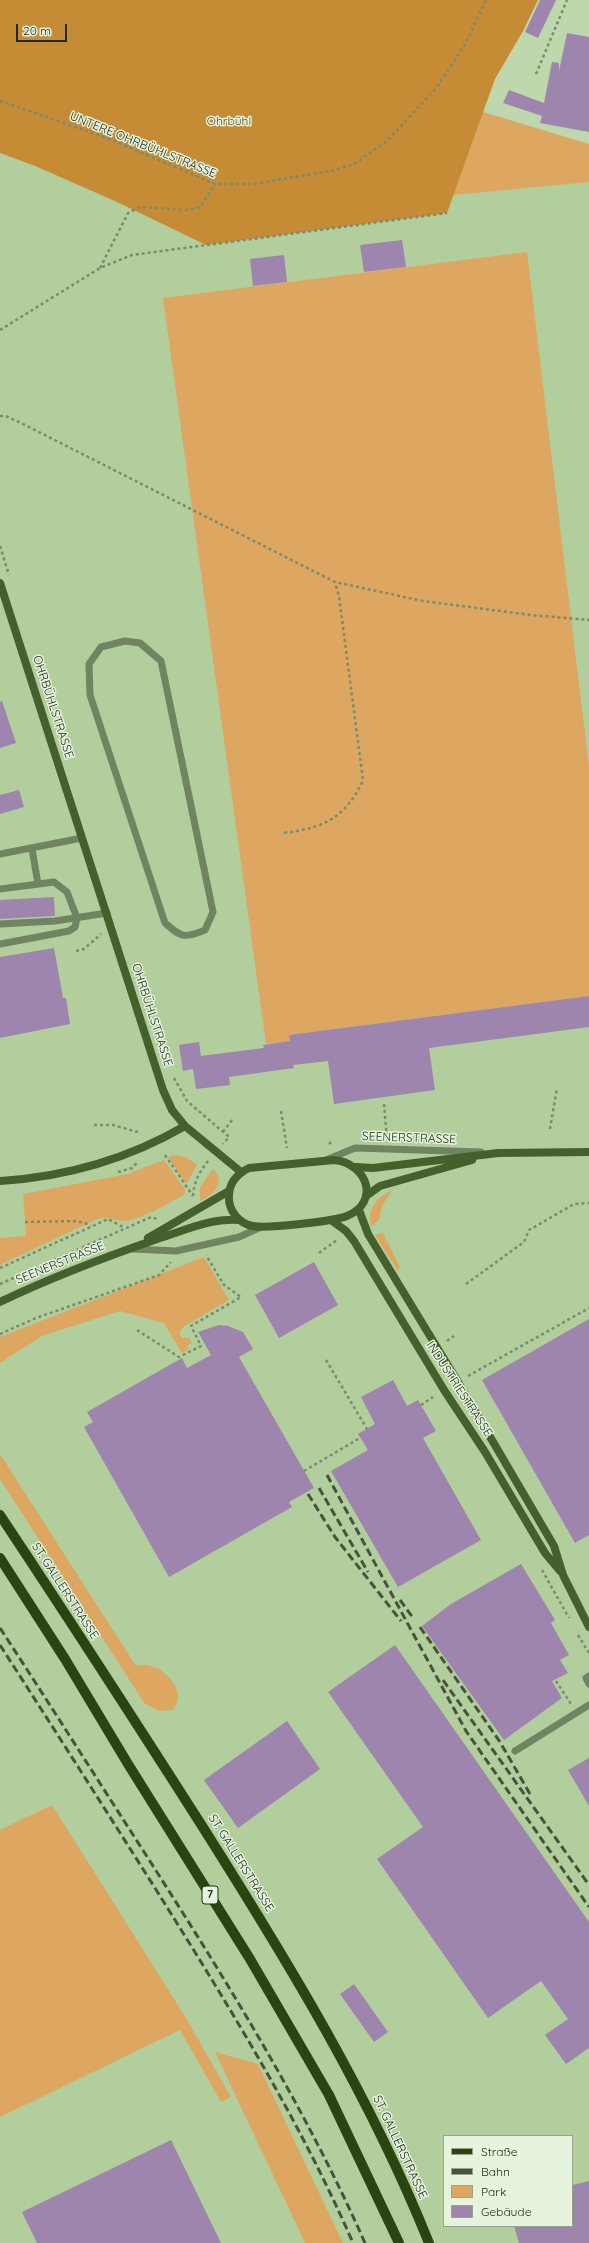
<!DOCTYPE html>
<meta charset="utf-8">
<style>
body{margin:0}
#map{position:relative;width:589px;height:2243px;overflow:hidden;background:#bed7ac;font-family:Quicksand,sans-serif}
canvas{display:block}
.legend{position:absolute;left:443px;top:2135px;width:130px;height:92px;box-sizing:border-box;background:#e6f3dd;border:1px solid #98a38f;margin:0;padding:5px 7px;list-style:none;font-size:12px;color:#222b1b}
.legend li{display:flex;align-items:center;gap:8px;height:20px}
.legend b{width:20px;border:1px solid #98a38f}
.scale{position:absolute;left:16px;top:24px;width:51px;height:18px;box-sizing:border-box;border:2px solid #222b1b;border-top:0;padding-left:5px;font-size:12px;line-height:14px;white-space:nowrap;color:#222b1b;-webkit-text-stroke:3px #e6f3dd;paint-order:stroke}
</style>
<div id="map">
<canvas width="589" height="2243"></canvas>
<ul class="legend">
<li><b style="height:5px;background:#2b4511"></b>Straße</li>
<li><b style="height:5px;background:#47533d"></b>Bahn</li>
<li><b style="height:11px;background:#dda761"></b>Park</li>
<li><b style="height:11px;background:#9d85ad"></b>Gebäude</li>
</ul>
<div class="scale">20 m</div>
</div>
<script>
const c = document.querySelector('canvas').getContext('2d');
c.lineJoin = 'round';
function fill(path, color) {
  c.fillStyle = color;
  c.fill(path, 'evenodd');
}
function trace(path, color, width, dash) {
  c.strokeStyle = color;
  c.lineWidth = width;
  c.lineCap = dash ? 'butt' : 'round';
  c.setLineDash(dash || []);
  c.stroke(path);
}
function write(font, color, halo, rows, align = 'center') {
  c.font = font + ' Quicksand,sans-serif';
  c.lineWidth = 3;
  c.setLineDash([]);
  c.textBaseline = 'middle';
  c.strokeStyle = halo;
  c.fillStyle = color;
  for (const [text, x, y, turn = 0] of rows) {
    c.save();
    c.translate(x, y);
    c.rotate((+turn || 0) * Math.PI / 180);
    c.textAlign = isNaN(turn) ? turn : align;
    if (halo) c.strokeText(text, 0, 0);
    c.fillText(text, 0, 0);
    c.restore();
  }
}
fill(new Path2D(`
 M483 112 589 144V2243H343L258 2065 276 2180 305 2243H0V153L35 166 117 202 206 245 447 213ZM444 2136H572V2226H444Z`), '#b2ce9d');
fill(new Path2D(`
 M483 112 589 144V182L453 195Z
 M527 252 589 767V996L289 1035 290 1041 266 1044 163 298Z
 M174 1155 186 1157 197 1165 186 1184 168 1157Z
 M164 1160 185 1189V1193C178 1200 134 1222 125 1221 113 1221 113 1216 97 1219L0 1265V1238L26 1236 23 1194 128 1174Z
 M213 1169C227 1182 213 1196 200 1201V1187Z
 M392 1190 382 1206 379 1220 371 1226C367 1208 376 1198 392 1190Z
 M380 1233H383L400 1267 398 1271 375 1235Z
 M204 1257 229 1300 183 1327 179 1334 182 1338H189L192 1343 187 1346 189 1349 182 1353 164 1323 120 1311 42 1336 0 1363V1337Z
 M0 1454 134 1663C138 1667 141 1665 146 1665 160 1667 172 1677 177 1690 179 1698 178 1704 172 1710L159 1711 145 1704 0 1479Z
 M52 1805 186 2018 231 2097 221 2102 180 2030 0 2117V1830Z
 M215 2052 258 2064 343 2243H305Z`), '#dda761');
fill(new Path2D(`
 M0 0H538L523 31 495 79 447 213 206 245 117 202 35 166 0 153Z`), '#c68b35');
fill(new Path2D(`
 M540 0H556L538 38 525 32Z
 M567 33 589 37V132L540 123 542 116 503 103 509 90 544 103 552 62 559 63V71Z
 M402 240 406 267 364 272 360 245Z
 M284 255 287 282 253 286 250 259Z
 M2 701 16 743 0 748V702Z
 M19 790 24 807 0 814V795Z
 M54 897 55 916 0 919V900Z
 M54 948 63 998H66L70 1024 0 1038V957Z
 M589 996V1027L429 1048 435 1090 334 1104 328 1061 293 1065 294 1068 229 1077 230 1085 196 1089 193 1069 183 1071 179 1045 199 1042 201 1056 264 1048 263 1045 290 1041 289 1035Z
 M314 1262 338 1305 279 1338 255 1295Z
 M589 1319V1535L575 1543 482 1380Z
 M219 1325 228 1326 243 1332 253 1349 239 1357 314 1488 289 1502 292 1507 169 1577 84 1427 93 1422 87 1412 182 1358 187 1368 211 1355 198 1332Z
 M393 1380 407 1406 418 1400 436 1431 423 1438 481 1540 398 1587 331 1471 368 1450 358 1434 375 1424 361 1397Z
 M521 1564 555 1620 551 1623 569 1655 560 1660 568 1673 552 1681 562 1698 504 1740 422 1626 451 1604Z
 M395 1645 589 1922V2048L566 2064 545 2035 568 2019 541 1981 488 2018 377 1859 423 1827 328 1692Z
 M287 1721 320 1769 238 1828 204 1780Z
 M589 1758V1806L568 1770Z
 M354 1984 388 2032 374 2042 340 1994Z
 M171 2140 221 2243H37L22 2212Z
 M589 2181V2243H519L514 2226H572V2185Z`), '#9d85ad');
trace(new Path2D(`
 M536 74 567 0
 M0 101 107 138 215 184H254L335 170 356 163 388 140 437 87 465 44 486 0
 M100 268 128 213 140 207 187 210 200 207 215 184
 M0 330 100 268 132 255 447 213
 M0 416H6L25 425 335 582 423 601 531 615 589 620
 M0 546 9 575
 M284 833C323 828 346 818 363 780L339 596 335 582
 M76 951 84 949 101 934
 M174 1078 187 1101 229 1137 223 1144
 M384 1104 387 1139
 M281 1111 287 1148
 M94 1125H113L141 1133
 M550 1129 557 1088
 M223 1132 232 1120
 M329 1144 331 1142
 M165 1155 193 1196
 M118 1172 132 1168 137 1163
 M193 1196C194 1181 199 1173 208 1161
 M25 1222 77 1221 91 1225
 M319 1253 337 1240
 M0 1268 108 1219 125 1228
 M0 1284 151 1217 157 1219
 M466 1284 524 1242 529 1230 574 1204 589 1203
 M137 1330 179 1357 201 1346 191 1326 241 1297 224 1285 206 1255
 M0 1334 36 1318 159 1275 171 1262
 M447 1341 454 1336
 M326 1360 367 1429
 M468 1376 589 1308
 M421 1405 433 1397
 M304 1471 360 1438
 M542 1570 569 1618
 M578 1635 589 1653
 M556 1681 571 1704`), '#7a8c6d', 2.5, [3, 3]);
trace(new Path2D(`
 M125 641 140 643 161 661 213 912 205 930C184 939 181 937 165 923L90 695 89 664 101 647Z
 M32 849 38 884
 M0 854 82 838
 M0 889 54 882 67 892 77 918 75 927 69 931 0 944
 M0 924 55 921 107 913
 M326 1160 355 1148 481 1152
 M132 1249 176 1251 239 1237 261 1227
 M589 1676 586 1678 589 1684
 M515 1751 589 1705`), '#708462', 7);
trace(new Path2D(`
 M0 583 163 1090 172 1110 185 1126 241 1172
 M334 1160C367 1163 381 1202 347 1216 335 1221 265 1229 253 1226 239 1224 228 1210 229 1196 229 1182 237 1174 249 1168Z
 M356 1167 373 1168 498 1153 589 1152
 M0 1181C65 1177 128 1159 185 1126
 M366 1196 380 1186 472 1160
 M359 1210 368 1234 458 1382 554 1546 563 1575 589 1627
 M331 1220 346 1231 354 1241 444 1390 485 1452 545 1553 560 1571
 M148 1238 229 1191
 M0 1302C52 1277 105 1257 160 1238 186 1230 211 1218 239 1220`), '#44602d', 8);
trace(new Path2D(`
 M0 1515C69 1619 137 1724 204 1829 288 1962 370 2096 429 2243
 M0 1558 65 1659 128 1764 250 1959 329 2095 399 2243`), '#2b4511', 10);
trace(new Path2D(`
 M327 1475 466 1731 589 1907
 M319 1488 368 1572
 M308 1494 335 1537 401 1621
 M400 1600 413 1618
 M420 1627 500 1742 530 1794
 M0 1628C49 1703 97 1779 146 1855 226 1980 305 2107 365 2243
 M0 1645C54 1729 107 1812 160 1896 230 2008 300 2121 353 2243
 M443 1680 589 1885`), '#47533d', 3, [8, 4]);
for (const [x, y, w] of [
 [210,1895,16]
]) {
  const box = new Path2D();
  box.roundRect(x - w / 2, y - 9, w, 18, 3);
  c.fillStyle = '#e6f3dd';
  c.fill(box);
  trace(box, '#222b1b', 1);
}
write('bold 11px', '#222b1b', null, [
 ["7",210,1895]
]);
write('12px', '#604624', '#e6f3dd', [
 ["Ohrbühl",229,121]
]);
write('12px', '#222b1b', '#e6f3dd', [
 ["UNTERE OHRBÜHLSTRASSE",143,145,22],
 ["OHRBÜHLSTRASSE",53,707,72],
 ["OHRBÜHLSTRASSE",152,1015,72],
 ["SEENERSTRASSE",409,1138,2],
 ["SEENERSTRASSE",60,1263,-22],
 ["INDUSTRIESTRASSE",459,1389,57],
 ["ST. GALLERSTRASSE",65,1591,57],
 ["ST. GALLERSTRASSE",241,1863,58],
 ["ST. GALLERSTRASSE",400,2147,65]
]);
</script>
